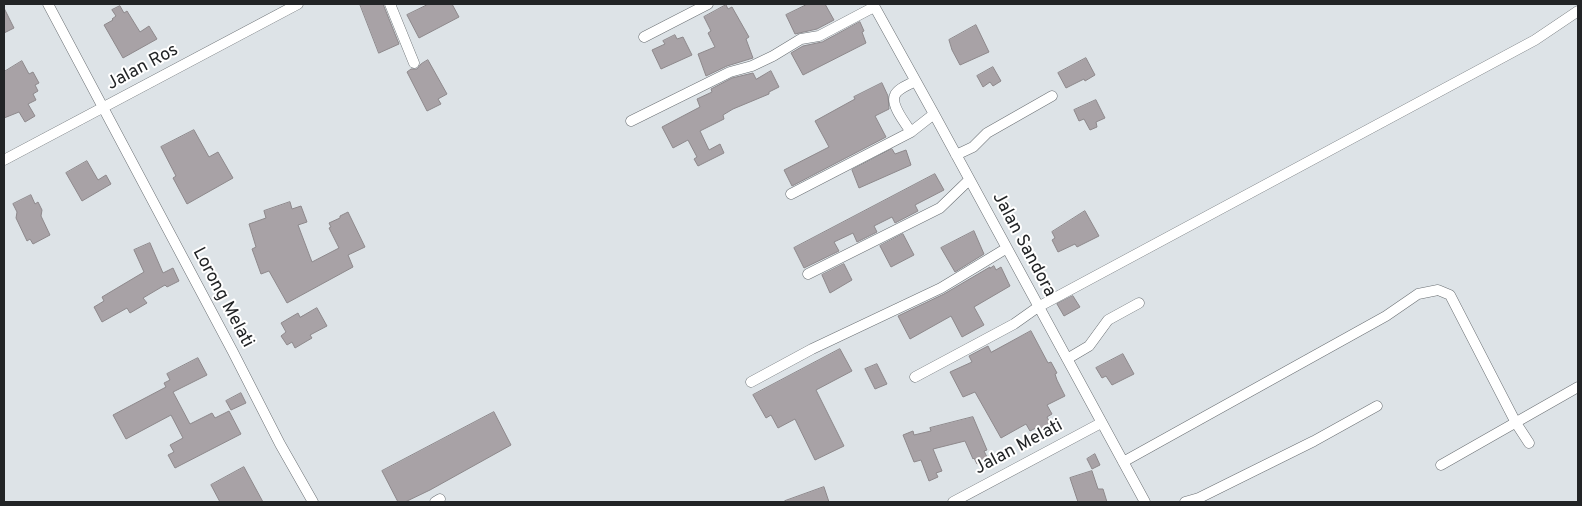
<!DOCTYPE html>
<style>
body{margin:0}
#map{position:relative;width:1582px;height:506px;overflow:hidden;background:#dde3e7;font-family:Overpass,sans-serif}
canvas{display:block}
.frame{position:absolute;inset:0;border:5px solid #222426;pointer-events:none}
</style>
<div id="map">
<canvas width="1582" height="506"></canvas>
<div class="frame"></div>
</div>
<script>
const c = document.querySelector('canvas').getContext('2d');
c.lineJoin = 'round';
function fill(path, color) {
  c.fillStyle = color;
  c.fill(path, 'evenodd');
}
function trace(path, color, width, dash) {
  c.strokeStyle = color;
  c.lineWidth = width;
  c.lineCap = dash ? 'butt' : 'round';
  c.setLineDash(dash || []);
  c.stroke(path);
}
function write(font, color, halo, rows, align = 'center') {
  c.font = font + ' Overpass,sans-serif';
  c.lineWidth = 4;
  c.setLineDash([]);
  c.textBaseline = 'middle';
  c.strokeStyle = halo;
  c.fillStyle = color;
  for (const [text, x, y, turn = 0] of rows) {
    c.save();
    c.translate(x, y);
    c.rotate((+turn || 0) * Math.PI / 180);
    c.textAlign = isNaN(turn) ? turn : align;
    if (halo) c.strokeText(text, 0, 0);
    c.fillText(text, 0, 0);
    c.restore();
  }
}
const building = new Path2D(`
 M360 4H383L399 44 379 53Z
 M429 4H452L459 17 419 38 407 15Z
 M808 4H825L834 20 817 29 795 34 786 15Z
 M726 5 728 9 732 7 749 37 746 39 753 58 727 66 706 76 698 54 715 47 708 33 711 31 704 17Z
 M120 6 124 13 127 11 140 32 149 26 157 39 123 58 104 25 113 20 112 19 116 16 112 10Z
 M4 8 14 28 4 33Z
 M860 22 864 31 862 32 866 43 803 75 791 53 803 46 822 42Z
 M976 25 989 52 960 65 952 50 949 40Z
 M675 35 677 39 683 37 692 55 661 69 652 50 665 44 663 41Z
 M1086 58 1095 75 1085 81 1084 79 1066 88 1058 73Z
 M428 60 447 94 438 99 441 104 427 111 407 72 411 69H417L421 64Z
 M22 61 29 74 33 72 39 83 35 85 38 91 33 94 36 100 28 104 35 116 25 122 19 112 4 118V72Z
 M993 67 1001 81 993 86 990 82 983 87 977 76Z
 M771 71 779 87 769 92V94L733 109 723 115 724 119 700 131 709 150 720 144 724 153 698 166 694 159 697 157 688 140 673 148 662 127 700 107 697 99 712 92 711 89 732 78 753 73 756 79Z
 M882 83 888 96 889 109 875 116 886 137 792 186 784 170 829 147 815 121 855 99 854 97Z
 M1096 100 1105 118 1096 122 1097 127 1090 130 1084 119 1079 121 1074 110Z
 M194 130 209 157 218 152 233 178 187 204 173 178 176 176 161 147Z
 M892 149 895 154 906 150 911 165 859 188 852 170Z
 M87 161 98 180 106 175 111 184 82 201 66 173Z
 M935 174 944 190 915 205 918 211 895 223 892 217 874 226 877 232 857 242 853 233 834 242 839 251 804 268 794 248Z
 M31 195 35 204 38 202 42 210 41 216 50 235 33 244 30 239 27 241 16 218 17 212 13 204Z
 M290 202 292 209 301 206 307 222 298 225 312 262 339 248 329 228 331 227 329 223 340 218V216L348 212 365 247 348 255 353 267 287 303 269 271 261 274 252 249 256 247 249 224 266 218 264 211Z
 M1085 211 1099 236 1077 247 1075 244 1058 252 1052 240 1055 238 1052 232Z
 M974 231 984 254 955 272 941 248Z
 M903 234 914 255 891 267 880 246Z
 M150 243 163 273 173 268 179 281 167 287 165 285 143 298 147 303 130 313 127 308 102 322 94 307 104 301 102 297 144 272 134 250Z
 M844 264 852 280 830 293 822 275Z
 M994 266 996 270 1001 267 1010 286 974 307 984 325 962 337 951 316 910 339 898 316 944 294 990 267V268Z
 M1073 296 1080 307 1064 316 1057 304Z
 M317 308 327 326 310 335 312 338 295 348 292 342 287 345 281 336 286 332 281 323 298 313 300 317Z
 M1031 331 1048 363 1051 362 1057 373 1055 374 1057 380 1065 396 1047 405 1052 414 1047 417 1053 429 1040 435 1036 428 1030 431 1026 424 1001 438 975 392 963 397 950 372 972 362 969 356 988 346 991 352Z
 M840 349 852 371 816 390 844 446 815 460 795 419 778 428 771 415 766 418 753 395Z
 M1123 354 1134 374 1112 385 1106 376 1102 378 1096 368Z
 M198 358 207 375 173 392 190 424 212 413 215 418 229 411 241 434 175 468 168 455 174 452 170 445 183 438 171 415 126 439 113 415 166 387 164 383 170 380 167 374Z
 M877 364 887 384 875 389 865 369Z
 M241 393 246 403 231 410 226 401Z
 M494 412 511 445 430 490 405 502H398L382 471Z
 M973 417 987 450 984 451 988 459 977 464 974 458 973 459 965 441 933 449 942 471 936 473 938 477 929 481 921 460 914 462 903 435 913 431 914 435 931 431 930 428Z
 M1095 454 1100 465 1092 469 1087 459Z
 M244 467 263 502H220L211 485Z
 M1092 471 1098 489H1103L1107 502H1078L1070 478Z
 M824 487 829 502H786L785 501Z`);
fill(building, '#a8a2a6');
trace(building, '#8d888b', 1);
const street = new Path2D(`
 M48 4 233 352 280 444 313 502
 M390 4 414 63
 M873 4 934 114 1145 502
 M644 37 708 4
 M915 81C909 85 898 88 895 95 890 105 906 124 911 132L934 114
 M631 121 730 72 752 66 773 56 801 39 819 36 874 7
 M956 155 973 147 987 133 1052 96
 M4 160 298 4
 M791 194 911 132
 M808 274 940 208 969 180
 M1067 359 1089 346 1108 320 1139 303
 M915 377 1014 324 1038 307 1535 40 1578 11
 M751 382 812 349 941 288 1007 248
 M1123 462 1386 316 1418 294 1438 290 1450 295 1516 423 1529 443
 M1441 465 1578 387
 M435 502 440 499
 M953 502 1101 423
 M1185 502 1199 498 1314 441 1377 406`);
trace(street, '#6a6f73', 11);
trace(street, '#fff', 10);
write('18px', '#222426', '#fff', [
 ["Jalan Ros",143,68,-28],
 ["Jalan Sandora",1023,245,62],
 ["Lorong Melati",222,298,62],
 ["Jalan Melati",1019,448,-28]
]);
</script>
